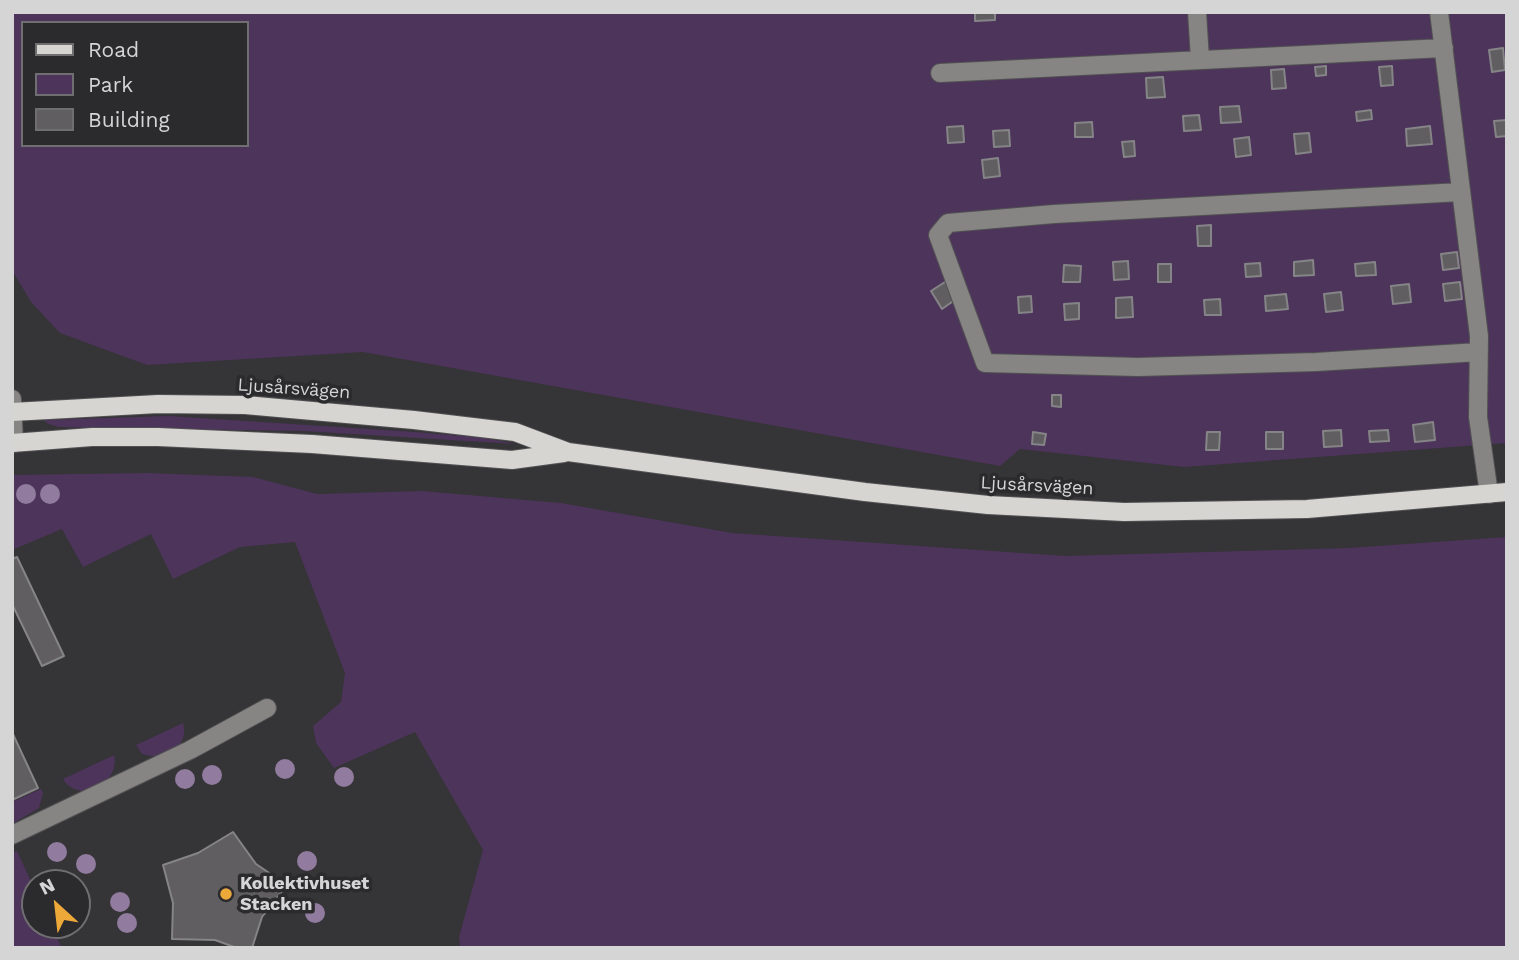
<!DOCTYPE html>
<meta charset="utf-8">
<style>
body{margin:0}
#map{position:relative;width:1519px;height:960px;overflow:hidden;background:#353436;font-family:"Work Sans",sans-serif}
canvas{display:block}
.frame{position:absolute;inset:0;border:14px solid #d6d5d6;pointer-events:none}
.legend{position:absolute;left:21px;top:21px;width:228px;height:126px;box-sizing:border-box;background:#2b2a2c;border:2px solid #6f6e70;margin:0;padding:9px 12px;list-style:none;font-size:21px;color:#d6d5d6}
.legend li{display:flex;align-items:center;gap:14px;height:35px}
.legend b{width:35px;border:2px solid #6f6e70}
.north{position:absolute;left:21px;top:869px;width:70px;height:70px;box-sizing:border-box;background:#2b2a2c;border:2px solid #6f6e70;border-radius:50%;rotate:333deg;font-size:19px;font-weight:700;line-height:28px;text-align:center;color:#d6d5d6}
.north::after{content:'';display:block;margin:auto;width:24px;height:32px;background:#eca93a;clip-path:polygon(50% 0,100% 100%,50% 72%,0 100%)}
</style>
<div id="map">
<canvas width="1519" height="960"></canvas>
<div class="frame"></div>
<ul class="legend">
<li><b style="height:9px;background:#d7d5d2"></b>Road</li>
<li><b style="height:19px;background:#4d345b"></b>Park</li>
<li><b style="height:19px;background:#605e61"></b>Building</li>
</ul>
<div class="north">N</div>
</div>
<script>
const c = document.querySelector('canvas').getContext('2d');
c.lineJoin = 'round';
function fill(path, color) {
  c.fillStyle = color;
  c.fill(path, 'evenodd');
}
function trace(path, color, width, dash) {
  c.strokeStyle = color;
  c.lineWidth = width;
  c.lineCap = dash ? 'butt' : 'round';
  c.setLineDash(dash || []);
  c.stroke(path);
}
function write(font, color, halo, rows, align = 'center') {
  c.font = font + ' "Work Sans",sans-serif';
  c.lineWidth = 7;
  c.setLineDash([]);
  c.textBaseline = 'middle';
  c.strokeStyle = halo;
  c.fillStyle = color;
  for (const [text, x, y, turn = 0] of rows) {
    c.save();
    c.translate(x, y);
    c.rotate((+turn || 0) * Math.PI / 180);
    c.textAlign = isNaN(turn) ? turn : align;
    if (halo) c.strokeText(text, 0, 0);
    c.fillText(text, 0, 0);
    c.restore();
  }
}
fill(new Path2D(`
 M12 12H1507V443L1184 467 1020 449 1000 466 363 352 147 365 60 333 31 302 12 270ZM23 23H247V145H23Z
 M169 416 415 432 485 438 516 444 303 431 59 427 48 424 44 420Z
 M147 473 253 477 317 494 422 491 561 503 732 533 1065 556 1349 548 1507 537V948H460L459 937 483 850 415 732 334 768 316 743 313 726 341 702 345 673 295 542 240 547 173 579 151 534 83 567 62 529 12 550V475Z
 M183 723C190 748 163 761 142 754L136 745Z
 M114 755C121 784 78 805 63 779Z
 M41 789 43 793 39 808 12 824V802Z
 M17 851 35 890V925H51L62 948 12 947V853Z`), '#4d345b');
const building = new Path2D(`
 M975 12H995V20L975 21Z
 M1503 48 1505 70 1492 72 1489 50Z
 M1326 66V75L1316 76 1315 67Z
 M1392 66 1393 85 1381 86 1379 67Z
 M1284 69 1286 88 1272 89 1271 70Z
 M1163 77 1165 97 1147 98 1146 78Z
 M1239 106 1241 122 1221 123 1220 107Z
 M1371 110 1372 119 1357 121 1356 112Z
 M1199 115 1201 130 1184 131 1183 116Z
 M1507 120V136L1496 137 1494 121Z
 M1092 122 1093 137H1075V123Z
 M963 126 964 142 948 143 947 127Z
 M1430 126 1432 144 1407 146 1406 129Z
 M1009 130 1010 146 994 147 993 131Z
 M1309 133 1311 152 1296 154 1294 134Z
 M1249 137 1251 155 1236 157 1234 139Z
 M1134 141 1135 156 1124 157 1122 142Z
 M998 158 1000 176 984 178 982 160Z
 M1211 225V246H1198L1197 226Z
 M1457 252 1459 268 1443 270 1441 254Z
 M1313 260 1314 275 1294 276V262Z
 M1128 261 1129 279 1114 280 1113 262Z
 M1375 262 1376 275 1356 276 1355 264Z
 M1260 263 1261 276 1246 277 1245 264Z
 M1158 264H1171V282H1158Z
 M1064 265 1081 266 1080 282H1063Z
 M948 280 959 297 942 309 931 291Z
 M1460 282 1462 299 1445 301 1443 284Z
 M1409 284 1411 302 1393 304 1391 286Z
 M1341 292 1343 310 1326 312 1324 294Z
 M1286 294 1288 309 1266 311 1265 296Z
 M1031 296 1032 312 1019 313 1018 297Z
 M1132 297 1133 317 1116 318V298Z
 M1220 299 1221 315H1205L1204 300Z
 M1079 303V319L1065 320 1064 304Z
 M1052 395H1061V407L1052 406Z
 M1433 422 1435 440 1415 442 1413 425Z
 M1341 430 1342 446 1324 447 1323 431Z
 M1388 430 1389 441 1370 442 1369 431Z
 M1033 432 1046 434 1044 445 1032 444Z
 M1207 432H1220L1219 450H1206Z
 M1266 432H1283V449H1266Z
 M17 557 64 656 42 666 12 604V559Z
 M12 732 38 788 12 800Z
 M233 832 256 864 287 885 262 917 252 948H237L215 940 172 939 173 903 163 865 198 853Z`);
fill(building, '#605e61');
trace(building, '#858487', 2);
const minor = new Path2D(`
 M1197 12 1200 59
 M1439 12 1479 336 1478 417 1489 494
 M940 73 1444 48
 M1461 192 1054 214 948 223 938 235 985 363 1138 367 1316 362 1479 352
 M12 399 14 443
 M12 835 190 750 267 708`);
const major = new Path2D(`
 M12 412 158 404 245 405 414 420 515 432 568 452 865 492 988 505 1124 512 1307 509 1507 492
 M12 443 92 437H158L312 444 512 460 564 453`);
trace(minor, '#525153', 20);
trace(major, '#525153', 20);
trace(minor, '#868583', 18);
trace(major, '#d7d5d2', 18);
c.fillStyle = '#917c9f';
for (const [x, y] of [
 [26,494],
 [50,494],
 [285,769],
 [212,775],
 [344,777],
 [185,779],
 [57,852],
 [307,861],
 [86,864],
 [120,902],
 [315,913],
 [127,923]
]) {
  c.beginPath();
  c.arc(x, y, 10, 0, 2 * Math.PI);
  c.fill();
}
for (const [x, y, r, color] of [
 [226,894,7,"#eca93a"]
]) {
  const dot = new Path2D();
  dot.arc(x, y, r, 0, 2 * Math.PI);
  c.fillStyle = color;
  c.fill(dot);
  trace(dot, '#2b2a2c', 2.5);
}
write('18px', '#d6d5d6', '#2b2a2c', [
 ["Ljusårsvägen",294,389,4],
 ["Ljusårsvägen",1037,486,3]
]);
write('bold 18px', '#d6d5d6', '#2b2a2c', [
 ["Kollektivhuset",240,884],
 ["Stacken",240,905]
], 'left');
</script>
